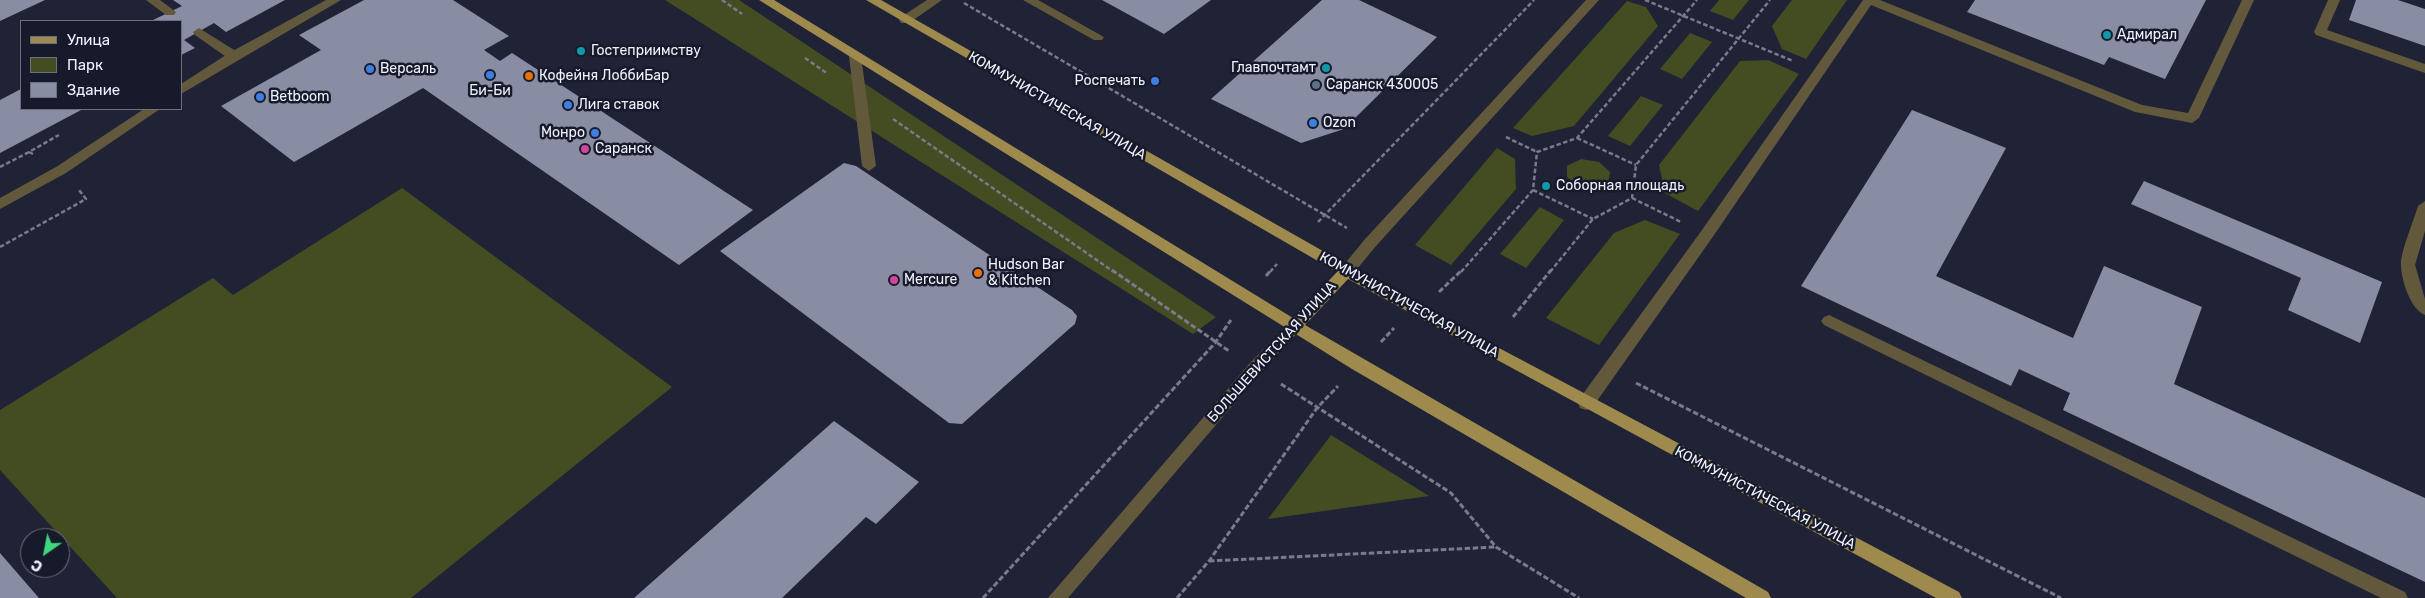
<!DOCTYPE html>
<meta charset="utf-8">
<style>
body{margin:0}
#map{position:relative;width:2425px;height:598px;overflow:hidden;background:#202335;font-family:Rubik,sans-serif}
canvas{display:block}
.legend{position:absolute;left:20px;top:20px;width:162px;height:90px;box-sizing:border-box;background:#171a2a;border:1px solid #6d707f;margin:0;padding:6px 9px;list-style:none;font-size:15px;color:#eff2fe}
.legend li{display:flex;align-items:center;gap:10px;height:25px}
.legend b{width:25px;border:1px solid #6d707f}
.north{position:absolute;left:20px;top:528px;width:50px;height:50px;box-sizing:border-box;background:#171a2a;border:1px solid #6d707f;border-radius:50%;rotate:213deg;font-size:14px;font-weight:700;line-height:20px;text-align:center;color:#eff2fe}
.north::after{content:'';display:block;margin:auto;width:18px;height:22px;background:#3fd77d;clip-path:polygon(50% 0,100% 100%,50% 72%,0 100%)}
</style>
<div id="map">
<canvas width="2425" height="598"></canvas>
<ul class="legend">
<li><b style="height:6px;background:#9f8a4d"></b>Улица</li>
<li><b style="height:14px;background:#434d21"></b>Парк</li>
<li><b style="height:14px;background:#898da3"></b>Здание</li>
</ul>
<div class="north">С</div>
</div>
<script>
const c = document.querySelector('canvas').getContext('2d');
c.lineJoin = 'round';
function fill(path, color) {
  c.fillStyle = color;
  c.fill(path, 'evenodd');
}
function trace(path, color, width, dash) {
  c.strokeStyle = color;
  c.lineWidth = width;
  c.lineCap = dash ? 'butt' : 'round';
  c.setLineDash(dash || []);
  c.stroke(path);
}
function write(font, color, halo, rows, align = 'center') {
  c.font = font + ' Rubik,sans-serif';
  c.lineWidth = 5;
  c.setLineDash([]);
  c.textBaseline = 'middle';
  c.strokeStyle = halo;
  c.fillStyle = color;
  for (const [text, x, y, turn = 0] of rows) {
    c.save();
    c.translate(x, y);
    c.rotate((+turn || 0) * Math.PI / 180);
    c.textAlign = isNaN(turn) ? turn : align;
    if (halo) c.strokeText(text, 0, 0);
    c.fillText(text, 0, 0);
    c.restore();
  }
}
fill(new Path2D(`
 M665 0H739L1216 317 1193 334Z
 M1719 0H1749L1733 20 1710 11Z
 M1792 0H1847L1806 59 1782 49 1772 26Z
 M1627 1 1646 7 1658 26 1574 126 1532 136 1513 128Z
 M1690 33 1712 42 1682 79 1660 69Z
 M1768 60 1799 74 1698 211 1665 193 1659 165 1740 61Z
 M1641 96 1663 105 1630 146 1608 136Z
 M1497 148 1515 159 1516 189 1451 265 1415 245Z
 M1581 159 1599 162 1610 172 1608 185C1591 192 1580 190 1567 177V166Z
 M402 188 672 387 411 598H117L0 470V410L213 278 233 295Z
 M1540 207 1564 220 1526 268 1500 254Z
 M1645 220 1680 234 1599 345 1546 318 1614 233Z
 M1331 435 1429 496 1268 519Z`), '#434d21');
fill(new Path2D(`
 M0 0H45L0 21Z
 M173 0H285L226 32 214 23 184 40 195 48 181 55V21H151L182 6Z
 M364 0H453L509 36 484 50 500 61 512 53 753 210 679 265 423 88 294 162 221 106 321 50 299 35Z
 M1102 0H1211L1164 34Z
 M1322 0H1359L1437 37 1344 129 1301 143 1211 99Z
 M1975 0H2206L2165 79 2109 57 2104 65 1967 12Z
 M2356 0H2398L2425 9V46L2349 20Z
 M21 89V109H83L0 153V100Z
 M1912 110 2006 148 1936 276 2073 338 2104 266 2202 307 2174 384 2425 498V582L2063 410 2070 393 2019 369 2011 386 1801 286Z
 M844 163 856 166 1072 310 1077 316 1075 324 1069 329 962 424 949 423 720 251Z
 M2144 181 2382 282 2360 343 2288 310 2301 278 2131 204Z
 M834 421 919 482 876 524 866 517 782 598H634Z
 M0 553 39 598H0Z`), '#898da3');
trace(new Path2D(`
 M722 0 742 14
 M1645 0 1793 61
 M964 3 1347 228
 M805 58 828 74
 M893 119 1114 272
 M1506 137 1537 152
 M1577 138 1636 165
 M33 154 29 152 59 135
 M0 167 29 152
 M1533 190 1593 219
 M1632 198 1681 222
 M1318 222 1534 0
 M0 247 86 199 79 190
 M1270 272 1277 264
 M1461 272 1533 190 1537 152 1577 138 1697 0
 M1550 272 1593 219 1632 198 1636 165 1770 0`), '#787b8b', 2.5, [4.5, 2.5]);
trace(new Path2D(`
 M1112 270 1229 351
 M1266 276 1271 270
 M1439 292 1462 270
 M1513 317 1551 270
 M1381 342 1394 328
 M1636 383 2061 598
 M1281 384 1451 493 1496 547 1579 598
 M1209 561 1496 547
 M983 598 1215 343 1231 320
 M1177 598 1209 561 1317 408 1338 386`), '#787b8b', 3, [5.5, 2.5]);
fill(new Path2D(`
 M146 0H160L176 12 174 15H166Z
 M927 0H942L909 23H901L899 20 901 17Z
 M1023 0H1038L1104 37 1102 40H1094Z
 M1586 0H1599L1376 246H1366L1364 242 1366 238Z
 M1863 0H1880L2142 105 2188 113 2242 0H2254L2199 118 2192 123 2135 112 1871 5 1712 238 1592 408 1586 410 1580 408 1578 403 1580 398 1702 230Z
 M2328 0H2340L2327 30 2425 64V73L2316 35 2314 32Z
 M199 28 239 53 240 56 239 59H229L195 35 193 32Z
 M855 52 861 56 876 166 869 171 862 166 849 56Z
 M2425 201V231L2415 265 2425 299V315C2411 310 2401 280 2401 265 2400 253 2414 220 2418 206Z
 M1829 315 2405 592 2408 598H2381L1824 325 1821 321 1824 317Z`), '#62583b');
fill(new Path2D(`
 M326 0H341L181 94V84L229 53Z
 M144 109H160L66 173 0 209V198L56 167Z
 M1371 237 1376 238 1378 242 1376 246 1352 275H1342L1340 271 1342 267 1366 238Z
 M1295 320 1300 322 1303 326 1300 330 1262 371 1068 598H1048L1250 363 1290 322Z`), '#62583b');
fill(new Path2D(`
 M759 0H774L1293 318 1337 272 866 0H881L1418 305 1959 592 1962 598H1936L1348 279 1305 325 1768 592 1771 598H1746L1352 369Z`), '#9f8a4d');
for (const [x, y, r, color] of [
 [2107,35,5,"#0f9aa8"],
 [581,51,5,"#0f9aa8"],
 [1326,68,5,"#0f9aa8"],
 [370,69,5,"#3f7fe0"],
 [490,75,5,"#3f7fe0"],
 [529,76,5,"#e8710a"],
 [1155,81,5,"#3f7fe0"],
 [1316,85,5,"#5c6f8a"],
 [260,97,5,"#3f7fe0"],
 [568,105,5,"#3f7fe0"],
 [1313,123,5,"#3f7fe0"],
 [595,133,5,"#3f7fe0"],
 [585,149,5,"#d1479c"],
 [1546,186,5,"#0f9aa8"],
 [978,273,5,"#e8710a"],
 [894,280,5,"#d1479c"]
]) {
  const dot = new Path2D();
  dot.arc(x, y, r, 0, 2 * Math.PI);
  c.fillStyle = color;
  c.fill(dot);
  trace(dot, '#171a2a', 2);
}
write('14px', '#eff2fe', '#171a2a', [
 ["Адмирал",2117,35],
 ["Гостеприимству",591,51],
 ["Главпочтамт",1316,68,"right"],
 ["Версаль",380,69],
 ["Кофейня ЛоббиБар",539,76],
 ["Роспечать",1145,81,"right"],
 ["Саранск 430005",1326,85],
 ["Би-Би",490,91,"center"],
 ["Betboom",270,97],
 ["Лига ставок",578,105],
 ["Ozon",1323,123],
 ["Монро",585,133,"right"],
 ["Саранск",595,149],
 ["Соборная площадь",1556,186],
 ["Hudson Bar",988,265],
 ["& Kitchen",988,281],
 ["Mercure",904,280]
], 'left');
write('14px', '#eff2fe', '#171a2a', [
 ["КОММУНИСТИЧЕСКАЯ УЛИЦА",1057,106,30],
 ["КОММУНИСТИЧЕСКАЯ УЛИЦА",1409,305,29],
 ["БОЛЬШЕВИСТСКАЯ УЛИЦА",1272,352,-48],
 ["КОММУНИСТИЧЕСКАЯ УЛИЦА",1765,498,28]
]);
</script>
